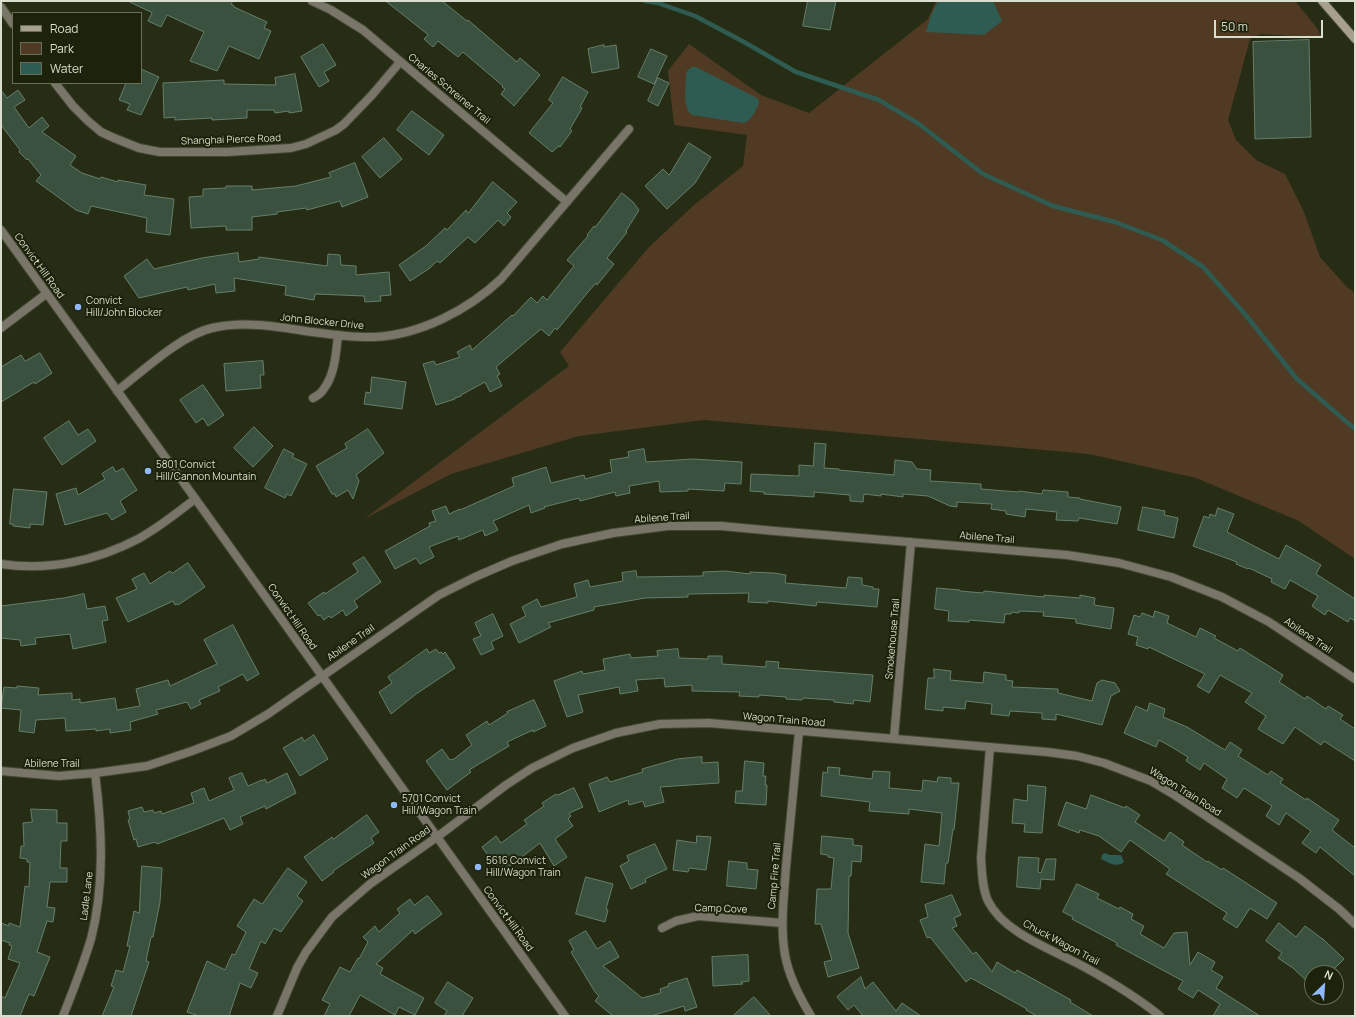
<!DOCTYPE html>
<style>
body{margin:0}
#map{position:relative;width:1356px;height:1017px;overflow:hidden;background:#262d14;font-family:Manrope,sans-serif}
canvas{display:block}
.frame{position:absolute;inset:0;border:2px solid #d9decf;pointer-events:none}
.legend{position:absolute;left:12px;top:12px;width:130px;height:72px;box-sizing:border-box;background:#1d230a;border:1px solid #686e59;margin:0;padding:5px 7px;list-style:none;font-size:12px;color:#d9decf}
.legend li{display:flex;align-items:center;gap:8px;height:20px}
.legend b{width:20px;border:1px solid #686e59}
.north{position:absolute;left:1304px;top:965px;width:40px;height:40px;box-sizing:border-box;background:#1d230a;border:1px solid #686e59;border-radius:50%;rotate:25deg;font-size:11px;font-weight:700;line-height:16px;text-align:center;color:#d9decf}
.north::after{content:'';display:block;margin:auto;width:14px;height:18px;background:#90b8fd;clip-path:polygon(50% 0,100% 100%,50% 72%,0 100%)}
.scale{position:absolute;left:1214px;top:20px;width:109px;height:18px;box-sizing:border-box;border:2px solid #d9decf;border-top:0;padding-left:5px;font-size:12px;line-height:14px;white-space:nowrap;color:#d9decf;-webkit-text-stroke:3px #1d230a;paint-order:stroke}
</style>
<div id="map">
<canvas width="1356" height="1017"></canvas>
<div class="frame"></div>
<ul class="legend">
<li><b style="height:5px;background:#a6a08c"></b>Road</li>
<li><b style="height:11px;background:#503a24"></b>Park</li>
<li><b style="height:11px;background:#2e5c52"></b>Water</li>
</ul>
<div class="north">N</div>
<div class="scale">50 m</div>
</div>
<script>
const c = document.querySelector('canvas').getContext('2d');
c.lineJoin = 'round';
function fill(path, color) {
  c.fillStyle = color;
  c.fill(path, 'evenodd');
}
function trace(path, color, width, dash) {
  c.strokeStyle = color;
  c.lineWidth = width;
  c.lineCap = dash ? 'butt' : 'round';
  c.setLineDash(dash || []);
  c.stroke(path);
}
function write(font, color, halo, rows, align = 'center') {
  c.font = font + ' Manrope,sans-serif';
  c.lineWidth = 4;
  c.setLineDash([]);
  c.textBaseline = 'middle';
  c.strokeStyle = halo;
  c.fillStyle = color;
  for (const [text, x, y, turn = 0] of rows) {
    c.save();
    c.translate(x, y);
    c.rotate((+turn || 0) * Math.PI / 180);
    c.textAlign = isNaN(turn) ? turn : align;
    if (halo) c.strokeText(text, 0, 0);
    c.fillText(text, 0, 0);
    c.restore();
  }
}
fill(new Path2D(`
 M936 1H1295L1317 28 1322 38 1261 34 1250 39 1228 120 1236 140 1256 160 1285 174 1304 212 1320 257 1347 287 1355 293V559L1299 521 1196 478 1089 454 704 420 579 436 451 474 364 519 569 366 560 352 649 247 694 205 743 166 747 135 674 125 668 71 689 44 761 95 809 113 928 19Z`), '#503a24');
fill(new Path2D(`
 M938 1H993L1002 21 984 35 926 32 931 15Z
 M692 67H696L757 98 759 101C758 108 751 121 744 123 743 123 738 122 737 122L692 115C682 107 686 87 686 75L687 71Z
 M1105 853 1110 855H1121L1124 862C1117 868 1109 863 1101 859L1102 855Z`), '#2e5c52');
trace(new Path2D(`
 M645 1 658 3 695 16 744 42 796 72 879 100 919 124 983 174 1053 206 1115 222 1162 240 1203 267 1244 313 1297 379 1355 429`), '#2e5c52', 4.5);
const building = new Path2D(`
 M128 1H233L231 4 234 6V7L267 22 264 28 271 31 259 59 229 46 217 71 190 61 204 32 167 15 161 27 148 21 152 13Z
 M386 1H442L467 21 468 20 517 62 520 58 540 75 514 106 501 94 505 89 502 87 503 86 463 52 458 57 438 41 433 47 424 39 428 35Z
 M808 1H836L830 30 803 26Z
 M1309 40 1311 137 1255 139 1253 42Z
 M323 44 336 65 324 72 329 81 319 87 301 57Z
 M604 45V47L616 45 619 68 592 73 588 49Z
 M651 49 667 56 654 84 638 77Z
 M141 69 159 77 141 115 127 110 130 104 119 100 126 83H141Z
 M295 74 302 111 289 113V111L275 113 274 110H247V118L212 120V118L175 120V117L164 118 163 83 224 80V84L276 85 275 78Z
 M563 77 588 92 580 107 582 108 570 129 572 131 560 147 559 146 552 152 529 133 553 103 549 100Z
 M658 78 669 83 658 106 648 101Z
 M1 90 7 98 18 90 25 100 14 107 29 128 42 117 49 126 42 132 76 156 70 165 82 173 100 179 101 177 118 182V180L146 185 144 195 174 199 170 235 146 232 147 218 91 206 88 214 76 210 36 181 41 175 28 159 27 160 19 152 20 150 1 125Z
 M412 111 444 135 429 155 397 130Z
 M384 138 402 159 380 178 362 157Z
 M689 143 711 157 695 183 667 209 645 186 663 169 669 175Z
 M355 163 368 197 342 207 340 201 307 210 306 208 277 212V214L252 217V230H226V226L191 228 189 197 203 196V189L226 188V186H252V190L296 186 331 177 329 173Z
 M493 182 517 202 507 213 511 217 504 226 498 220 475 243 468 237 440 263 437 261 430 268 410 281 399 265 426 246 445 228 447 230 466 210 468 213Z
 M622 193 633 202 639 210 626 231 627 232 607 258 614 264 597 285 596 283 588 292 557 330 555 328 549 336 541 329 496 367 500 374 497 376 502 386 490 392 485 382 461 395V396L455 398V399L436 405 423 364 434 361 436 365 460 357 457 352 470 345 472 350 512 315 513 316 531 297 537 303 543 296 547 300 574 266 567 260 588 236 587 235 594 226 595 227Z
 M238 253 239 262 259 259V257L327 266 328 254 340 255 341 265 356 266V275L389 272 391 295 380 296 381 301 365 302 364 296 315 294 314 300 285 295 286 286 234 278 235 291 216 293 215 284 188 290 187 287 139 298 124 276 147 259 154 269 202 258Z
 M40 353 52 373 35 384 34 382 1 402V367L21 355 25 361Z
 M263 361 264 375H260L261 388 226 391 224 364Z
 M372 377 406 382 402 409 364 404 366 392 370 393Z
 M203 385 224 415 208 426 203 418 196 423 180 400Z
 M69 421 78 435 88 429 96 441 62 465 44 438Z
 M254 427 273 446 253 467 234 448Z
 M368 429 384 453 356 475 359 481 353 499 348 490 336 497 335 494H332L316 466 347 448 345 444Z
 M815 443 826 444 824 468 839 469V470L894 475 895 460 912 462 917 469 931 470 930 481 981 484V489L1018 492 1019 491 1042 494 1043 490 1068 492V497L1080 498V499L1121 507 1117 524 1079 518 1078 521 1056 520 1057 512 1026 509 1025 517 1006 514V511L991 509 992 504 957 502V507L950 506 928 496 903 494V497L881 494V496L864 494 863 502 850 501V495L814 492V497L764 494V492L750 491 751 474 799 476V465L813 466Z
 M284 449 294 454 292 457 307 464 291 496 287 494 285 498 265 488Z
 M644 449 646 462 693 459 742 462 741 484 725 483 724 491 688 489V491L660 492 659 481 629 486 630 493 616 496 615 492 580 501 579 498 544 507 545 508 531 513 529 505 493 521 498 530 485 536 483 530 459 540 458 536 429 547 434 557 420 564 416 558 395 569 385 551 430 526 429 523 436 521 432 511 446 506 449 514 460 509V510L514 486 512 478 546 467 551 483 584 475 585 479 612 472 610 460 629 457 628 452Z
 M113 467 116 472 123 468 137 490 120 501 126 512 112 520 107 513 65 525 56 494 76 488 78 495 105 479 102 474Z
 M14 489 47 492 43 525 30 524V528L13 526V524H10Z
 M1143 507 1165 511 1164 515 1178 518 1174 538 1138 530Z
 M1218 508 1234 514 1227 532 1279 559 1286 545 1321 565 1316 574 1355 599V621L1350 618 1348 622 1328 610 1325 615 1312 606 1318 596 1290 580 1285 589 1271 582 1272 579 1249 568 1248 569 1236 564 1237 562 1193 546 1204 516 1209 518 1210 514 1215 516Z
 M364 557 381 582 354 601 358 607 346 616 343 610 331 618 329 616 324 620 320 615 318 616 308 603 324 592 325 594 358 572 353 564Z
 M188 563 205 587 178 605 177 604 175 605 173 601 128 622 116 598 137 589 132 579 144 573 150 584 170 571 172 573Z
 M636 571 637 577 703 576V572L725 571 750 574V572L774 573 786 575 785 583 846 588 848 577 862 578V585L873 587V589H879L877 607 817 602 816 606 768 601V603L748 602 749 593 688 594V597L645 598 594 607V610L548 623 551 627 519 643 510 624 526 616 522 607 537 599 541 607 577 597 574 584 588 580 590 587 623 581 622 573Z
 M937 588 960 590V591L983 593 984 591 1044 597V595L1080 598V595L1095 598 1094 605 1114 608 1111 629 1076 623V619L1043 616 1044 612 1019 611V613L1012 612 1011 614H1005L1004 623 969 620V622L948 621 949 611 935 609Z
 M84 594 87 609 105 606 108 620 102 621 106 642 73 649 70 634 35 638 36 644 21 646 20 640 1 638V606L64 598Z
 M1155 611 1169 616 1167 623 1196 637 1200 628 1216 636 1214 638 1238 651 1240 648 1283 675 1279 682 1305 699 1307 696 1326 709 1328 706 1343 715 1340 719 1355 729V761L1324 741 1321 745 1295 727 1283 744 1258 729 1266 716 1245 702 1252 693 1220 675 1209 693 1197 686 1205 674 1149 647 1148 649 1136 645 1138 637 1128 634 1134 615 1140 617 1142 613 1153 617Z
 M493 614 503 636 491 642 494 649 481 655 473 639 481 636 475 623Z
 M233 625 259 674 247 681 243 674 218 687 220 691 199 700 201 704 191 709 187 702 156 710 158 714 130 722 131 730 110 733V729L96 731V729L66 731 65 718 36 720 34 733 19 731 21 710 1 708 4 687 17 688V686L39 688 38 695 72 693V700L80 699V703L115 698 117 710 140 706 136 689 168 680 170 686 217 664 204 640Z
 M427 649 429 653 436 649 439 653 441 652 443 654 445 652 455 668 416 694 391 714 379 692 392 683 388 677Z
 M678 649 679 658 708 659V656H722V664L766 667V661L779 662 778 668 873 675 870 702 854 700 853 704 834 702V700L803 698 802 700 786 699V697L759 695V697L739 696 740 692 692 691V685L665 687 664 678 636 680 638 691 620 694 619 687 578 695 583 712 567 717 554 681 582 671 583 674 605 670 603 659 630 654 631 658 658 656 657 651Z
 M934 669 951 671 950 680 983 683 984 672 1006 675V680L1013 681 1012 687 1058 689V693L1092 701 1097 683 1102 680 1115 683 1120 691 1111 696 1102 725 1056 714V720L1042 719V713L1010 711 1009 716 991 714 992 704 966 701 965 709 943 707V711L925 709 928 678H934Z
 M534 700 546 726 533 732V730L507 742 509 746 469 770 471 772 447 790 426 761 442 749 450 760 454 759 472 745 466 735 487 721 489 725 508 713 507 712Z
 M1150 703 1165 709 1163 717 1187 727 1225 750 1230 742 1242 750 1238 756 1268 775 1271 771 1283 779 1280 783 1306 800 1307 798 1339 820 1332 830 1355 848V876L1320 847 1316 853 1302 843 1311 831 1286 813 1279 825 1266 816 1272 806 1244 788 1237 798 1222 788 1227 779 1204 763 1200 770 1186 761 1188 757 1170 746 1159 740 1156 747 1124 733 1136 706 1147 711Z
 M314 735 328 759 300 776 283 748 302 737 304 741Z
 M702 757V763L718 762 719 783 660 787 664 802 645 807 643 801 629 805 628 800 599 812 589 784 607 777 610 782 643 772 642 769 677 759Z
 M745 761 764 763 763 776H766L765 785H767L766 805 735 803 736 791H742Z
 M828 767 840 768 839 775 872 779 873 771 890 772 889 788 922 791 923 780 937 782 938 777 951 778V783H959L954 830 953 829 948 863H946L944 884 921 882 925 844 939 846 942 813 909 809V814L869 811 870 802 821 796 823 772 827 773Z
 M242 773 248 786 262 780V781L265 779 267 783 287 773 296 793 266 809 265 806 240 817 243 824 230 830 224 818 202 827 157 844 155 842 138 847 136 839 134 840 128 820 130 819 128 811 142 807 144 812 153 810 154 813 161 811 162 814 194 803 191 793 204 788 209 801 234 790 229 778Z
 M1028 785 1046 787 1042 833 1024 832 1025 824 1012 823 1014 799 1027 801Z
 M574 788 583 807 569 813 571 816 568 819 573 826 555 839 567 857 554 866 540 843 501 873 482 847 496 836 501 843 527 824 524 820 544 806 542 803 556 794 557 795Z
 M1091 795 1125 808 1126 806 1140 815 1135 822 1164 841 1170 832 1184 842 1182 845 1207 862 1208 861 1222 870 1223 868 1277 903 1267 919 1250 908 1237 928 1223 919 1227 913 1166 874 1170 869 1130 840 1121 852 1099 836 1080 830 1079 833 1058 825 1066 802 1086 809Z
 M31 809 57 810V823H67V841H61L60 868H67V882H50L47 907 55 908 53 922 47 921 37 952 50 957 34 996 29 994 20 1016H1V996L5 998 20 963 8 959 12 946 9 945 10 943 1 940V923L9 926V923L20 927 25 886 29 887 30 862H27V859L20 858 21 846H24L23 823 32 822Z
 M367 815 379 832 371 838 374 843 333 871 334 872 322 881 304 857 332 837 333 839Z
 M697 836 711 837 706 870 689 868 688 872 673 870 677 840 696 843Z
 M822 836 853 839V845L862 846 861 862 852 861 851 876H849L848 933 859 968 828 977 824 962 832 960 821 924H815L817 889H831L834 858 828 857V855L821 854Z
 M655 844 667 869 645 879 646 882 631 889 620 866 629 861 627 856Z
 M1019 857 1039 858 1038 872 1041 873 1046 859H1056L1054 880 1041 879 1040 889 1017 887Z
 M729 861 747 863V869L758 870 756 889 727 886Z
 M142 866 162 868 160 902 153 937H151L146 961 149 962 131 1016H102L114 987 111 986 116 970 123 972 130 946H127L134 911 139 913Z
 M288 868 307 882 297 896 303 901 281 932 274 928 265 944 261 941 249 969 258 973 251 988 240 983 229 1016H199L187 1012 207 961 225 970 232 954 235 955 246 932 237 926 254 899 262 904Z
 M586 877 613 884 606 909 608 910 605 922 576 914Z
 M1077 884 1099 894 1097 898 1119 909 1120 907 1133 914 1131 919 1144 926 1140 934 1164 948 1174 933 1187 932 1190 965 1198 952 1215 962 1211 970 1223 977 1216 988 1260 1016H1213L1220 1004 1198 990 1193 998 1178 989 1183 981 1116 945 1117 943 1072 919 1073 917 1063 912Z
 M952 895 961 915 954 918 957 926 952 928 973 954 976 952 992 972 997 962 1015 973 1017 970 1071 1000 1070 1002 1093 1016H1037L1026 1010 1027 1009 971 978 966 982 930 937 927 938 920 920 928 917 925 905Z
 M427 896H428L442 914 415 934 413 930 376 964 383 968 380 974 424 998 415 1015 399 1007 395 1015 360 995 349 1016H324L330 1004 322 1000 340 967 350 972 358 958 359 959 368 942 363 937 375 926 379 932 400 913 397 909 410 899 414 905Z
 M1279 923 1296 937 1305 926 1324 940 1344 959 1330 973H1312V986L1293 968 1278 958 1282 953 1266 941Z
 M586 931 597 949 610 941 619 957 603 966 642 998 661 993 660 989 669 986 668 984 687 978 697 1007 685 1011 684 1006 651 1016H613L595 1001 599 996 595 992 571 952 574 950 569 941Z
 M748 955 749 981 741 982 743 984 713 986 712 957Z
 M861 977 865 989 873 982 896 1011 902 1003 921 1016H863L854 1005 848 1010 837 997Z
 M448 982 473 998 462 1016H444L447 1011 435 1003Z
 M754 997 771 1016H733Z`);
fill(building, '#39513e');
trace(building, '#667f6a', 1);
const minor = new Path2D(`
 M312 1 331 10 363 30 567 202
 M1 7 13 24
 M55 83 73 106 88 121 101 132 114 138 139 148 160 152H227L291 148 306 144 336 130 344 124 372 95 400 62
 M1 328 46 294
 M117 391C143 371 181 335 212 328 243 321 274 326 305 331 328 334 351 338 374 337 420 335 468 310 501 279L629 129
 M313 398C317 396 321 393 323 390 335 375 336 353 338 335
 M1 564C48 571 96 561 138 539 158 528 177 513 195 499
 M799 731C795 777 790 822 786 867 784 897 780 926 785 955 789 977 800 998 811 1016
 M894 738 911 542
 M990 747 981 858C982 872 982 888 988 901 1005 935 1057 951 1088 969 1113 983 1138 998 1160 1016
 M1 771 59 776 95 773 147 766 192 751 231 736 268 714 439 595 475 577 512 561 562 544 613 533 668 526H721L775 531 1067 555 1119 563 1171 577 1222 597 1269 622 1355 679
 M662 928 676 921 698 916 782 923
 M63 1016C73 991 83 965 91 939 105 885 102 828 95 773
 M277 1016 297 968 306 952 332 917 370 884 437 837 506 785 532 768 573 748 616 733 660 724 709 723 1047 752 1077 756 1104 763 1151 781 1173 794 1299 878 1339 909 1355 924`);
const tertiary = new Path2D(`
 M1 230 207 515 565 1016`);
const secondary = new Path2D(`
 M1322 1 1355 39`);
trace(minor, '#434932', 10);
trace(tertiary, '#434932', 10);
trace(secondary, '#434932', 10);
trace(new Path2D(`
 M518 932 524 927`), '#646a55', 2.5, [2, 3]);
trace(minor, '#797569', 8);
trace(tertiary, '#797569', 8);
trace(secondary, '#a6a08c', 8);
for (const [x, y, r, color] of [
 [78,307,4,"#90b8fd"],
 [148,471,4,"#90b8fd"],
 [394,805,4,"#90b8fd"],
 [478,867,4,"#90b8fd"]
]) {
  const dot = new Path2D();
  dot.arc(x, y, r, 0, 2 * Math.PI);
  c.fillStyle = color;
  c.fill(dot);
  trace(dot, '#1d230a', 1.5);
}
write('10px', '#d9decf', '#1d230a', [
 ["Charles Schreiner Trail",449,89,40],
 ["Shanghai Pierce Road",231,140,-2],
 ["Convict Hill Road",39,266,54],
 ["John Blocker Drive",322,322,6],
 ["Abilene Trail",662,518,-4],
 ["Abilene Trail",987,538,5],
 ["Convict Hill Road",292,617,55],
 ["Abilene Trail",1308,636,34],
 ["Smokehouse Trail",893,639,-85],
 ["Abilene Trail",351,643,-35],
 ["Wagon Train Road",784,720,5],
 ["Abilene Trail",52,764],
 ["Wagon Train Road",1185,792,32],
 ["Wagon Train Road",396,853,-36],
 ["Camp Fire Trail",775,876,-85],
 ["Ladle Lane",87,896,-83],
 ["Camp Cove",721,909,2],
 ["Convict Hill Road",508,919,54],
 ["Chuck Wagon Trail",1061,943,28]
]);
write('10px', '#d9decf', '#1d230a', [
 ["Convict",86,301],
 ["Hill/John Blocker",86,313],
 ["5801 Convict",156,465],
 ["Hill/Cannon Mountain",156,477],
 ["5701 Convict",402,799],
 ["Hill/Wagon Train",402,811],
 ["5616 Convict",486,861],
 ["Hill/Wagon Train",486,873]
], 'left');
</script>
